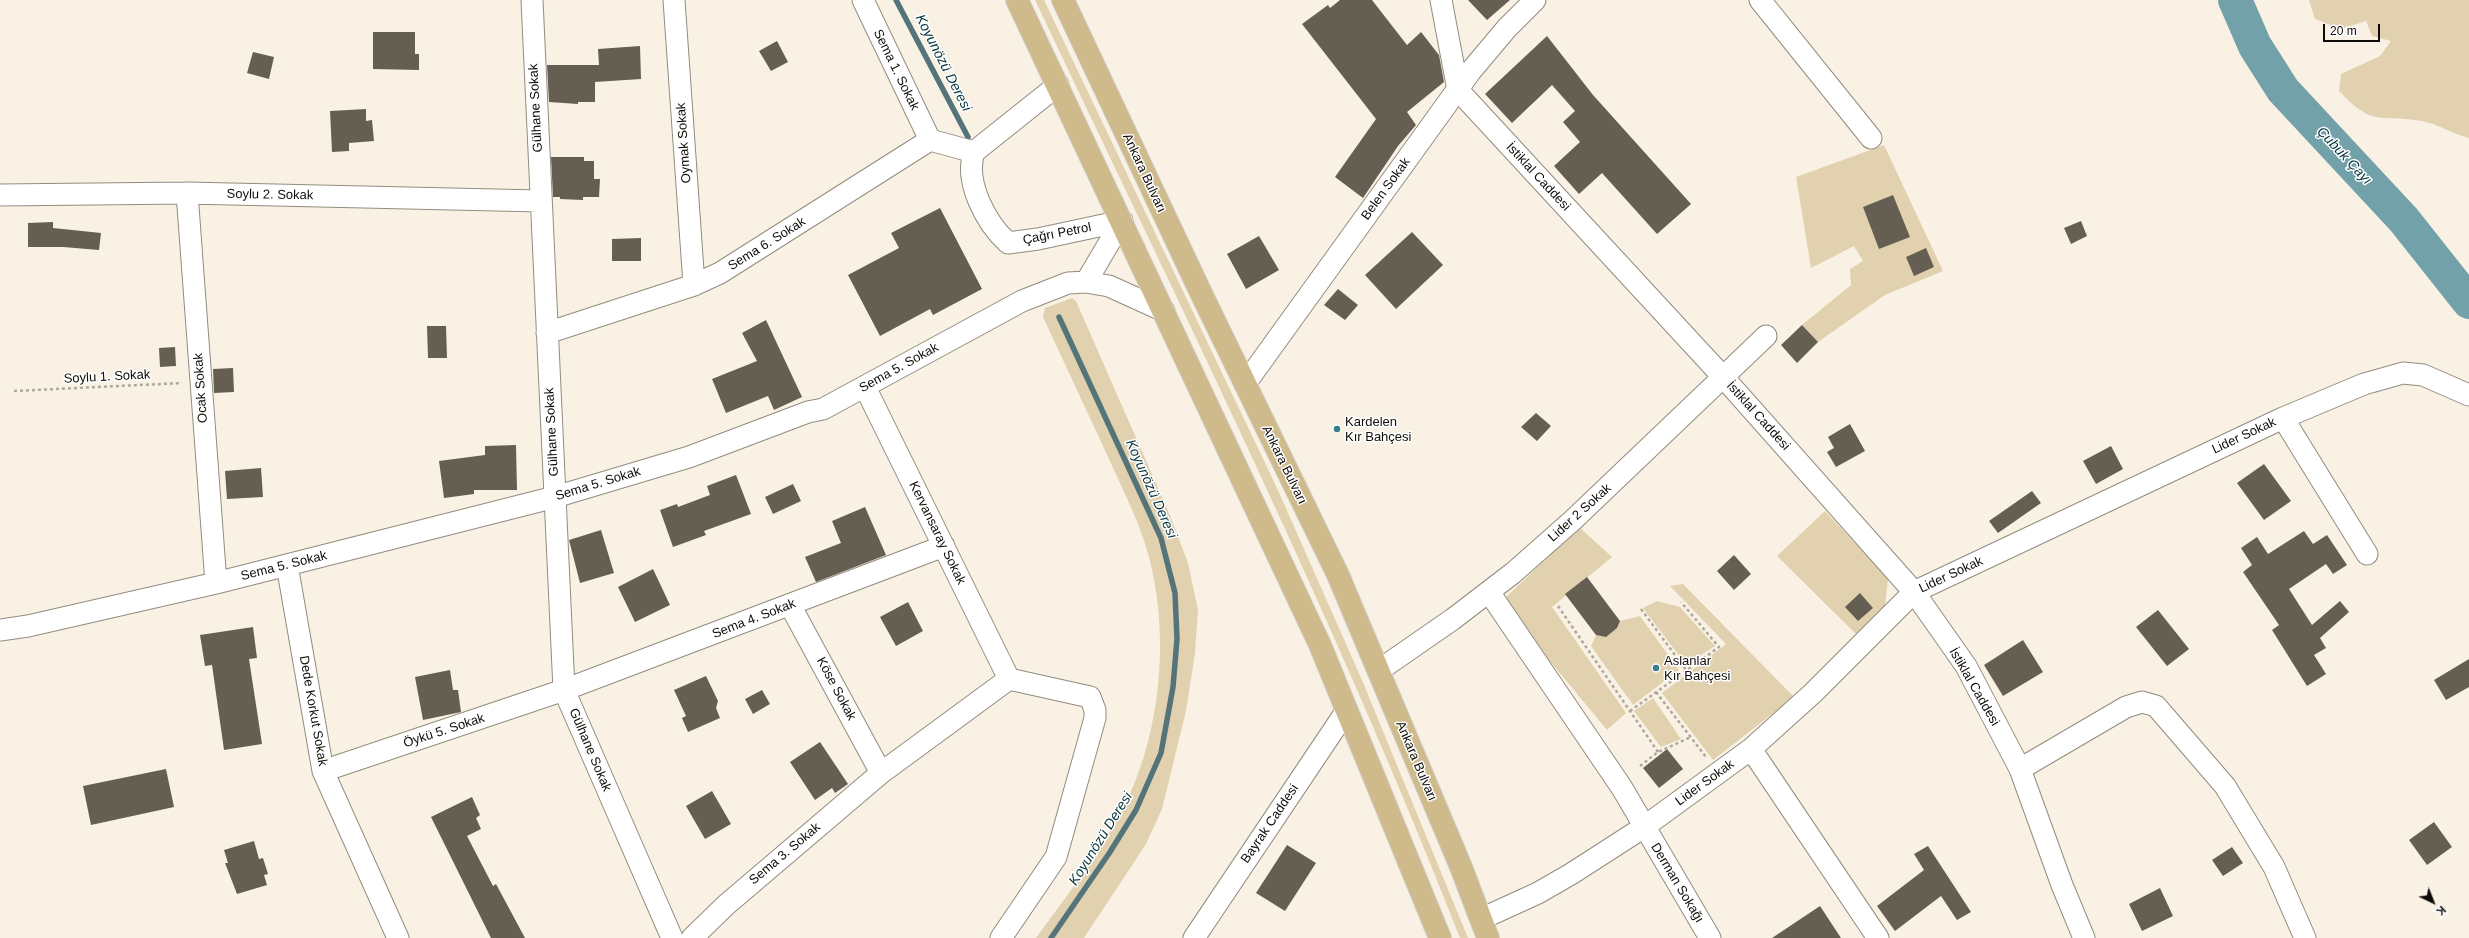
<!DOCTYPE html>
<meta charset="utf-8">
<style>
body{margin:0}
#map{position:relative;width:2469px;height:938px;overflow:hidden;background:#f9f2e4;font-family:Helvetica,sans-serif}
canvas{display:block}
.north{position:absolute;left:2413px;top:882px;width:40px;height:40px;-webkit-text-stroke:3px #fff;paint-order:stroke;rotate:137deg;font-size:11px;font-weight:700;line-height:16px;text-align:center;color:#0e0c08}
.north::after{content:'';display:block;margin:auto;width:14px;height:18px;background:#0e0c08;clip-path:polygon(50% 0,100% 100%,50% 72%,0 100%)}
.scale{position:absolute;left:2323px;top:24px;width:57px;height:18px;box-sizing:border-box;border:2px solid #0e0c08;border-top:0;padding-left:5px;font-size:12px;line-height:14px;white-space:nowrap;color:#0e0c08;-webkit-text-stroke:3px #fff;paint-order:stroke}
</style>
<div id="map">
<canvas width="2469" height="938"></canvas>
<div class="north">K</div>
<div class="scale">20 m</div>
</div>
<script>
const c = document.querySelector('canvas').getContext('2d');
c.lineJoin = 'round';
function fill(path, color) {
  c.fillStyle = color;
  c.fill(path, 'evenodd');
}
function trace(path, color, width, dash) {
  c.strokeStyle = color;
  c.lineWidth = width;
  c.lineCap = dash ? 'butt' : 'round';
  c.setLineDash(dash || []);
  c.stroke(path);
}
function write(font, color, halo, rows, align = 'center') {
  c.font = font + ' Helvetica,sans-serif';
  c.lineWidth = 3;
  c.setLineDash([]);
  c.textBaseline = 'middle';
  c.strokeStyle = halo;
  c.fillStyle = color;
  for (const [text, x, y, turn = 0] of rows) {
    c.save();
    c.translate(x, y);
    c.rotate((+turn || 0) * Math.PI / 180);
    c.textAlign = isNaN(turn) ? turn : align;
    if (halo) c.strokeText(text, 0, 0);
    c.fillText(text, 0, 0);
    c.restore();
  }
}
fill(new Path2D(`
 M1035 0H1044L1277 488 1362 680 1468 938H1460C1335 618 1182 310 1035 0Z
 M2309 0H2469V138C2453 134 2438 124 2422 121 2379 114 2374 128 2339 91L2341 74 2380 56 2391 41 2372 36 2366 21 2341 29 2315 19Z
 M1884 145 1943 271 1885 295 1818 342 1802 325 1851 285 1850 269 1863 261 1854 246 1811 268 1796 177Z
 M1072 298 1076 301 1169 513 1188 563 1198 610 1195 653 1186 711 1162 809 1146 844 1084 938H1036C1069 893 1105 847 1129 796 1160 728 1168 642 1152 570 1144 530 1125 495 1109 459 1087 412 1065 364 1043 317L1045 308Z
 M1825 511 1888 579 1885 606 1858 636 1777 556Z
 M1579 527 1612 557 1552 607 1626 713 1607 730 1501 602Z
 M1683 584 1794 697 1713 760 1662 693 1726 644 1670 586Z
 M1657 601 1680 607 1715 646 1686 665 1643 608Z
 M1640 616 1679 670 1633 705 1591 646 1596 635 1606 636 1617 628 1620 621Z
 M1653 698 1681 739 1661 747 1634 711Z`), '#e1d1af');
trace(new Path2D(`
 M896 0 968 137
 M1051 938 1110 852 1136 810 1161 753 1173 687 1177 639 1175 593 1161 538 1059 317`), '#557479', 5.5);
trace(new Path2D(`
 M2235 0 2255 46 2283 90 2404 220 2469 302`), '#73a1aa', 34);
fill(new Path2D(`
 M1340 0H1372L1407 45 1421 32 1439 55 1444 82 1407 112 1416 125 1398 146 1363 198 1335 177 1376 119 1302 24 1328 5 1330 8Z
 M1468 0H1510L1487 20Z
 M373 32H415V54H419V70L373 69Z
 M1547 36 1593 95 1691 204 1657 234 1602 173 1579 194 1554 166 1580 142 1563 122 1575 111 1552 85 1512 123 1485 94Z
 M777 41 788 62 771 71 759 51Z
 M640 46 641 79 595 82V102H578V104L549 102 547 65H599L598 49Z
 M253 52 274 57 269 79 247 73Z
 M366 109V121L372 120 374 141 349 143V151L332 152 330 111Z
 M551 157H584V161H594V179H600L599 197H583V200L560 199V197H553Z
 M1893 195 1910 237 1879 249 1863 207Z
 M940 208 982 289 933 315 930 309 880 336 848 275 899 248 891 233Z
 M2081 221 2087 236 2071 244 2064 228Z
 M53 222V228L101 233 99 250 63 247H28V223Z
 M1412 232 1443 265 1396 309 1365 275Z
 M1259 236 1279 270 1246 289 1227 254Z
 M641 238V261H612V239Z
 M1926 248 1934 267 1914 276 1906 257Z
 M1338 289 1358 305 1345 320 1324 305Z
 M766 320 802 397 774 410 768 396 726 413 712 379 757 361 742 333Z
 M1802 325 1818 342 1797 363 1781 345Z
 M427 326H446L447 358H428Z
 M175 347 176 366 160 367 159 348Z
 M233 368 234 392 214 393 213 369Z
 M1536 413 1551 426 1537 441 1521 427Z
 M1850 424 1865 451 1836 467 1827 452 1834 448 1828 437Z
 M516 445 517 490H474V494L444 498 439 461 485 455V446Z
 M2111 446 2123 469 2096 484 2083 461Z
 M2264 464 2291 501 2264 520 2237 483Z
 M261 468 263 497 227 499 225 471Z
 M736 475 751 514 704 531 706 535 673 547 660 510 677 504 678 507 710 495 707 486Z
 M793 484 801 501 773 514 765 497Z
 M2032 491 2041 503 1998 533 1989 521Z
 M865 507 886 555 816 582 805 557 841 543 832 521Z
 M601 530 614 573 580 583 569 540Z
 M2304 531 2313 544 2327 535 2347 565 2333 574 2326 564 2289 589 2312 625 2340 601 2349 612 2320 638 2326 648 2314 655 2326 674 2307 686 2272 630 2279 625 2243 572 2252 565 2241 548 2257 537 2268 554Z
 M1734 555 1751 574 1734 590 1717 571Z
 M653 569 670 605 635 622 618 587Z
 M1587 577 1620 621 1617 628 1606 637 1596 635 1565 594Z
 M1860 593 1873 608 1858 621 1845 607Z
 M908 602 923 631 896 646 880 617Z
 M2158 610 2189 649 2167 666 2136 627Z
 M253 627 257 658 249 659 262 744 224 750 212 665 205 666 200 635Z
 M2023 640 2043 672 2003 696 1984 665Z
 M2469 659V687L2446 700 2434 680Z
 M450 670 453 690H458L461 712 423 720 415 677Z
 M706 676 718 701 716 708 720 718 688 732 682 718 686 716 674 690Z
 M762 690 770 704 753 714 745 699Z
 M820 742 848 784 835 793 832 788 815 800 790 762Z
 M1667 749 1683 769 1659 788 1643 768Z
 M166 769 174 807 91 825 83 786Z
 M712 791 731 824 705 839 686 806Z
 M472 797 480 815 476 818 481 829 467 836 493 886 496 884 525 938H491L431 817Z
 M2434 822 2452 847 2427 865 2409 840Z
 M254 841 259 859 263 858 268 874 264 875 267 885 237 894 225 863H228L224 850Z
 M1287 845 1316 863 1285 911 1256 893Z
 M1928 846 1971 912 1957 920 1941 896 1895 931 1877 906 1924 870 1914 854Z
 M2232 847 2243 863 2223 876 2212 860Z
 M2160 888 2173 916 2142 931 2129 904Z
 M1820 906 1841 938H1772Z`), '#655f53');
const minor = new Path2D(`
 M532 0 564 690 672 938
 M674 0 694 285
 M863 0 930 140
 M1441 0 1458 90 1724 378 1914 592 1966 666 2020 769 2062 885 2084 938
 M1760 0 1871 138
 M1058 85 974 152C964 182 986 223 1008 243L1038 239 1122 221
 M187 193 216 583
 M0 195 187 193 540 201
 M1086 282 1122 221
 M547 333 694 285 720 273 930 140 974 152
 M1245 384 1470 72 1507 28 1535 0
 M865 387 1009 679
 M2283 418 2367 554
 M287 565 323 771 398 938
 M1489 592 1622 788 1710 938
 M790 605 881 773
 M0 630 28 626 216 583 555 497 689 457 808 412 823 409 1022 301 1068 283 1086 282 1109 286 1164 311
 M1378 671 1453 619 1513 573 1573 520 1766 336
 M1751 749 1878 938
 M2020 769 2126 707 2142 702 2156 706 2225 786 2274 867 2305 938
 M323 771 564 690 944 546
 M1481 919 1538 893 1571 874 1644 827 1751 749 1813 693 1914 592 2283 418 2364 384 2403 373 2423 375 2469 395
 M692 938 726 905 881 773 1009 679 1090 697 1095 710V718L1056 857 1001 938
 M1194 938 1347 710`);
const major = new Path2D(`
 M1017 0 1320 645 1440 938
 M1063 0 1201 293 1338 575 1461 867 1488 938`);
trace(minor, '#928c7f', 23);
trace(major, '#d4d3d3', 24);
trace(new Path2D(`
 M14 391 182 383
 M1558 606 1658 752
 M1641 609 1686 670
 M1656 692 1706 757
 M1630 711 1719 647 1681 602
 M1640 766 1658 752 1691 737`), '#ada79d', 2.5, [3, 3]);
trace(minor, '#fff', 21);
trace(major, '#ceba8b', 22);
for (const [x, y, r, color] of [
 [1337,429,4,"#397f8b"],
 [1656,668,4,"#397f8b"]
]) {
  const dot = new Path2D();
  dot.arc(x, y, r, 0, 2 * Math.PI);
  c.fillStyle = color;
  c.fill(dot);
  trace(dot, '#fff', 1.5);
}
write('13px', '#0e0c08', '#fff', [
 ["Sema 1. Sokak",896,70,64],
 ["Gülhane Sokak",536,108,-93],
 ["Oymak Sokak",684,143,-94],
 ["Ankara Bulvarı",1144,173,65],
 ["İstiklal Caddesi",1538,177,47],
 ["Belen Sokak",1386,189,-54],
 ["Soylu 2. Sokak",270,195,1],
 ["Çağrı Petrol",1057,234,-11],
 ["Sema 6. Sokak",767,244,-32],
 ["Sema 5. Sokak",899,368,-29],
 ["Soylu 1. Sokak",107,377,-3],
 ["Ocak Sokak",201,388,-94],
 ["İstiklal Caddesi",1758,416,48],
 ["Gülhane Sokak",552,432,-93],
 ["Lider Sokak",2244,436,-25],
 ["Ankara Bulvarı",1284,465,64],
 ["Sema 5. Sokak",598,484,-17],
 ["Lider 2 Sokak",1580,513,-42],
 ["Kervansaray Sokak",937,533,64],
 ["Sema 5. Sokak",284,566,-14],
 ["Lider Sokak",1951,575,-25],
 ["Sema 4. Sokak",754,619,-21],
 ["İstiklal Caddesi",1974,687,60],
 ["Köse Sokak",836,689,62],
 ["Dede Korkut Sokak",313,711,80],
 ["Öykü 5. Sokak",444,731,-18],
 ["Gülhane Sokak",590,750,67],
 ["Ankara Bulvarı",1416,761,67],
 ["Lider Sokak",1705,783,-36],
 ["Bayrak Caddesi",1270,824,-56],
 ["Sema 3. Sokak",785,854,-40],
 ["Derman Sokağı",1677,883,59]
]);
write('13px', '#0e0c08', '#fff', [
 ["Kardelen",1345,422],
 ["Kır Bahçesi",1345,437],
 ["Aslanlar",1664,661],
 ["Kır Bahçesi",1664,676]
], 'left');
write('italic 14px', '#05343c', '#fff', [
 ["Koyunözü Deresi",943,63,63],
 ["Çubuk Çayı",2344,156,47],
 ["Koyunözü Deresi",1151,489,66],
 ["Koyunözü Deresi",1101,839,-58]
]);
</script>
